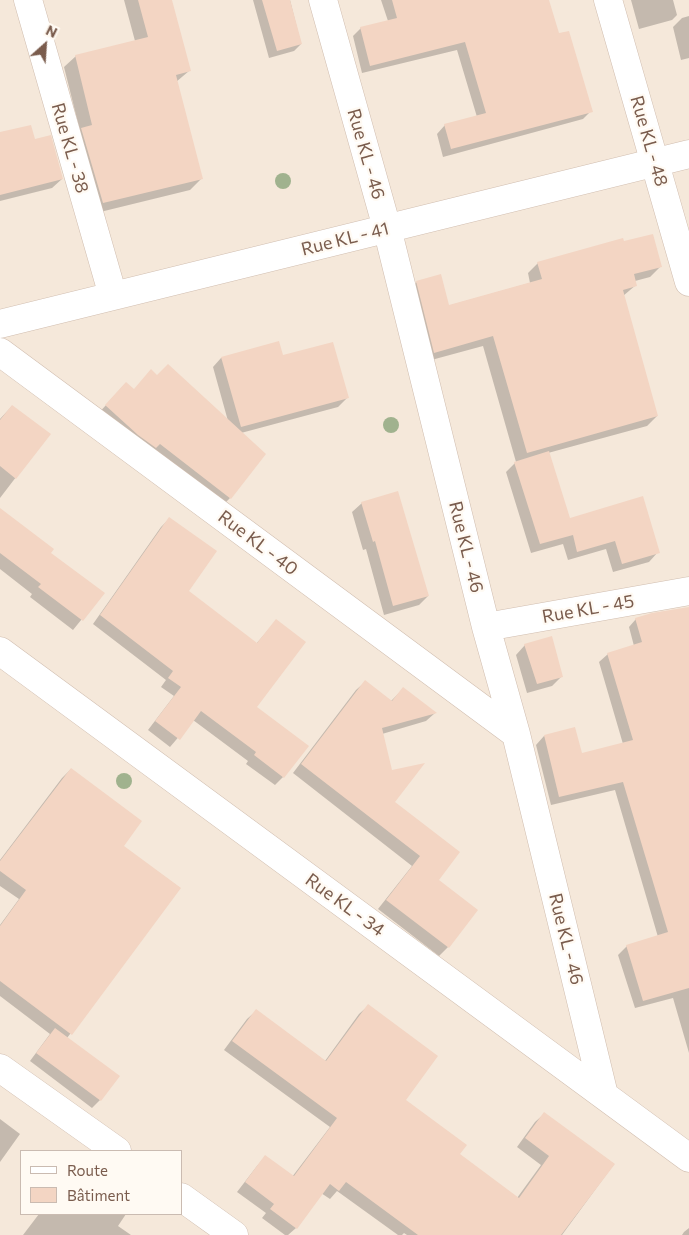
<!DOCTYPE html>
<meta charset="utf-8">
<style>
body{margin:0}
#map{position:relative;width:689px;height:1235px;overflow:hidden;background:#fdf6ec;font-family:Commissioner,sans-serif}
canvas{display:block}
.legend{position:absolute;left:20px;top:1150px;width:162px;height:65px;box-sizing:border-box;background:#fffaf3;border:1px solid #cabbb1;margin:0;padding:6px 9px;list-style:none;font-size:15px;color:#7a5c4d}
.legend li{display:flex;align-items:center;gap:10px;height:25px}
.legend b{width:25px;border:1px solid #cabbb1}
.north{position:absolute;left:20px;top:20px;width:50px;height:50px;-webkit-text-stroke:4px #fffaf3;paint-order:stroke;rotate:26deg;font-size:14px;font-weight:700;line-height:20px;text-align:center;color:#7a5c4d}
.north::after{content:'';display:block;margin:auto;width:18px;height:22px;background:#7a5c4d;clip-path:polygon(50% 0,100% 100%,50% 72%,0 100%)}
</style>
<div id="map">
<canvas width="689" height="1235"></canvas>
<ul class="legend">
<li><b style="height:6px;background:#fff"></b>Route</li>
<li><b style="height:14px;background:#f3d5c3"></b>Bâtiment</li>
</ul>
<div class="north">N</div>
</div>
<script>
const c = document.querySelector('canvas').getContext('2d');
c.lineJoin = 'round';
function fill(path, color) {
  c.fillStyle = color;
  c.fill(path, 'evenodd');
}
function trace(path, color, width, dash) {
  c.strokeStyle = color;
  c.lineWidth = width;
  c.lineCap = dash ? 'butt' : 'round';
  c.setLineDash(dash || []);
  c.stroke(path);
}
function write(font, color, halo, rows, align = 'center') {
  c.font = font + ' Commissioner,sans-serif';
  c.lineWidth = 4.5;
  c.setLineDash([]);
  c.textBaseline = 'middle';
  c.strokeStyle = halo;
  c.fillStyle = color;
  for (const [text, x, y, turn = 0] of rows) {
    c.save();
    c.translate(x, y);
    c.rotate((+turn || 0) * Math.PI / 180);
    c.textAlign = isNaN(turn) ? turn : align;
    if (halo) c.strokeText(text, 0, 0);
    c.fillText(text, 0, 0);
    c.restore();
  }
}
fill(new Path2D(`
 M0 0H689V1235H0ZM21 1151H181V1214H21Z`), '#f5e8da');
fill(new Path2D(`
 M124 0H171L189 71 176 82 201 179 190 190 92 214 71 140 80 131 64 67 76 56 135 41Z
 M253 0H290L301 44 294 51 269 58Z
 M381 0H548L558 35 591 111 583 119 443 157 437 134 445 125 477 117 457 50 362 73 353 36 361 28 388 21Z
 M631 0H673L677 15 672 20 639 29Z
 M689 16V58L681 60 673 27 682 18Z
 M0 134 34 141 62 179 52 188 0 201Z
 M623 242 660 267 650 277 635 281 636 285 623 296 657 416 647 426 548 453 569 520 658 552 649 562 613 572 606 549 568 560 563 544 531 553 506 472 516 462 483 346 424 362 407 292 417 282 448 306 530 283 528 273 538 263Z
 M282 356 347 398 338 407 241 433 230 498 221 507 97 415 126 383 133 391 157 376 228 421 213 367 221 358Z
 M12 406 49 434 0 498V419Z
 M362 503 428 596 419 605 384 615 366 549 363 550 352 512Z
 M0 510 49 553 103 593 73 630 30 597 32 594 0 569Z
 M169 519 187 592 256 644 276 621 255 707 283 777 275 785 246 764 248 761 193 720 170 747 148 730 174 696 161 687 166 680 93 624 161 527Z
 M689 608V1053L673 998 635 1008 618 955 627 946 658 937 615 790 551 805 536 745 544 736 581 755 623 744 599 662 608 654 634 646 629 627 636 619Z
 M525 645 561 677 552 686 527 693 516 655Z
 M365 682 391 701 403 689 435 713 426 721 382 734 393 803 437 880 448 947 439 956 378 909 412 866 293 773 356 690Z
 M71 769 122 846 180 888 67 1038 100 1100 92 1108 30 1061 50 1034 0 996V925L19 899 0 886V860L62 778Z
 M368 1006 404 1101 458 1155 517 1198 541 1165 517 1147 535 1122 544 1114 614 1164 562 1235H407L404 1233 402 1235H398L337 1191 330 1199 321 1193 296 1228 288 1235H285L262 1218 266 1213 237 1192 257 1166 265 1157 292 1177 330 1127 224 1050 247 1019 256 1011 325 1061 359 1014Z
 M0 1119 20 1134 0 1162Z
 M39 1214H126L118 1226 131 1235H23Z
 M689 1228V1235H682L684 1232Z`), '#0003');
fill(new Path2D(`
 M138 0H172L191 71 176 75 203 179 103 203 81 128 92 125 75 55 148 37Z
 M262 0H290L302 44 277 51Z
 M392 0H549L559 33 569 31 593 112 451 149 444 124 486 113 465 42 370 66 360 27 397 18Z
 M31 125 35 139 51 135 63 179 0 195V132Z
 M653 234 662 267 634 274 637 286 623 290 658 416 527 453 493 336 434 353 416 281 441 274 449 305 542 279 537 262 623 238 624 241Z
 M279 341 283 355 333 342 349 398 241 427 221 357Z
 M168 364 266 454 231 499 160 444 156 448 138 435 105 405 126 382 134 389 151 369 157 375Z
 M12 405 51 434 16 479 0 466V420Z
 M549 451 570 518 643 496 660 553 622 564 615 541 577 552 573 535 540 544 514 462Z
 M398 491 429 596 393 606 375 541 373 542 361 502Z
 M0 508 54 549 51 553 105 593 83 621 38 587 41 584 0 553Z
 M169 517 217 551 189 591 257 643 276 619 306 642 257 707 309 746 284 778 254 755 256 752 201 711 180 740 155 721 181 687 168 678 173 671 100 615Z
 M689 607V988L643 1001 626 945 668 932 623 782 559 797 544 735 575 727 582 753 633 740 607 653 642 642 635 618 652 613Z
 M552 636 563 677 537 684 524 644Z
 M365 680 392 701 403 687 437 713 382 728 392 770 425 763 395 802 460 852 439 880 478 910 449 948 386 900 420 856 301 764Z
 M71 768 142 821 124 846 181 888 72 1035 0 981V926L26 890 0 871V861Z
 M368 1004 438 1056 406 1100 467 1145 460 1154 519 1198 549 1156 525 1138 544 1112 615 1164 561 1235H418L346 1182 339 1191 330 1184 297 1229 270 1209 274 1204 245 1182 265 1155 294 1176 337 1118 232 1041 256 1009 326 1061Z
 M55 1028 120 1076 101 1101 36 1053Z`), '#f3d5c3');
const minor = new Path2D(`
 M28 0 113 296
 M323 0 387 228 486 627 516 734 604 1095
 M608 0 689 282
 M0 324 689 154
 M0 352 516 734
 M486 627 689 591
 M0 651 689 1158
 M0 1068 117 1151
 M181 1197 234 1235`);
trace(minor, '#d1beb0', 29);
trace(minor, '#fff', 28);
c.fillStyle = '#a0b28e';
for (const [x, y] of [
 [283,181],
 [391,425],
 [124,781]
]) {
  c.beginPath();
  c.arc(x, y, 8, 0, 2 * Math.PI);
  c.fill();
}
write('18px', '#7a5c4d', '#fffaf3', [
 ["Rue KL - 48",649,141,74],
 ["Rue KL - 38",70,148,74],
 ["Rue KL - 46",366,154,74],
 ["Rue KL - 41",345,239,-14],
 ["Rue KL - 40",258,543,37],
 ["Rue KL - 46",466,547,76],
 ["Rue KL - 45",588,609,-10],
 ["Rue KL - 34",345,905,36],
 ["Rue KL - 46",566,939,76]
]);
</script>
